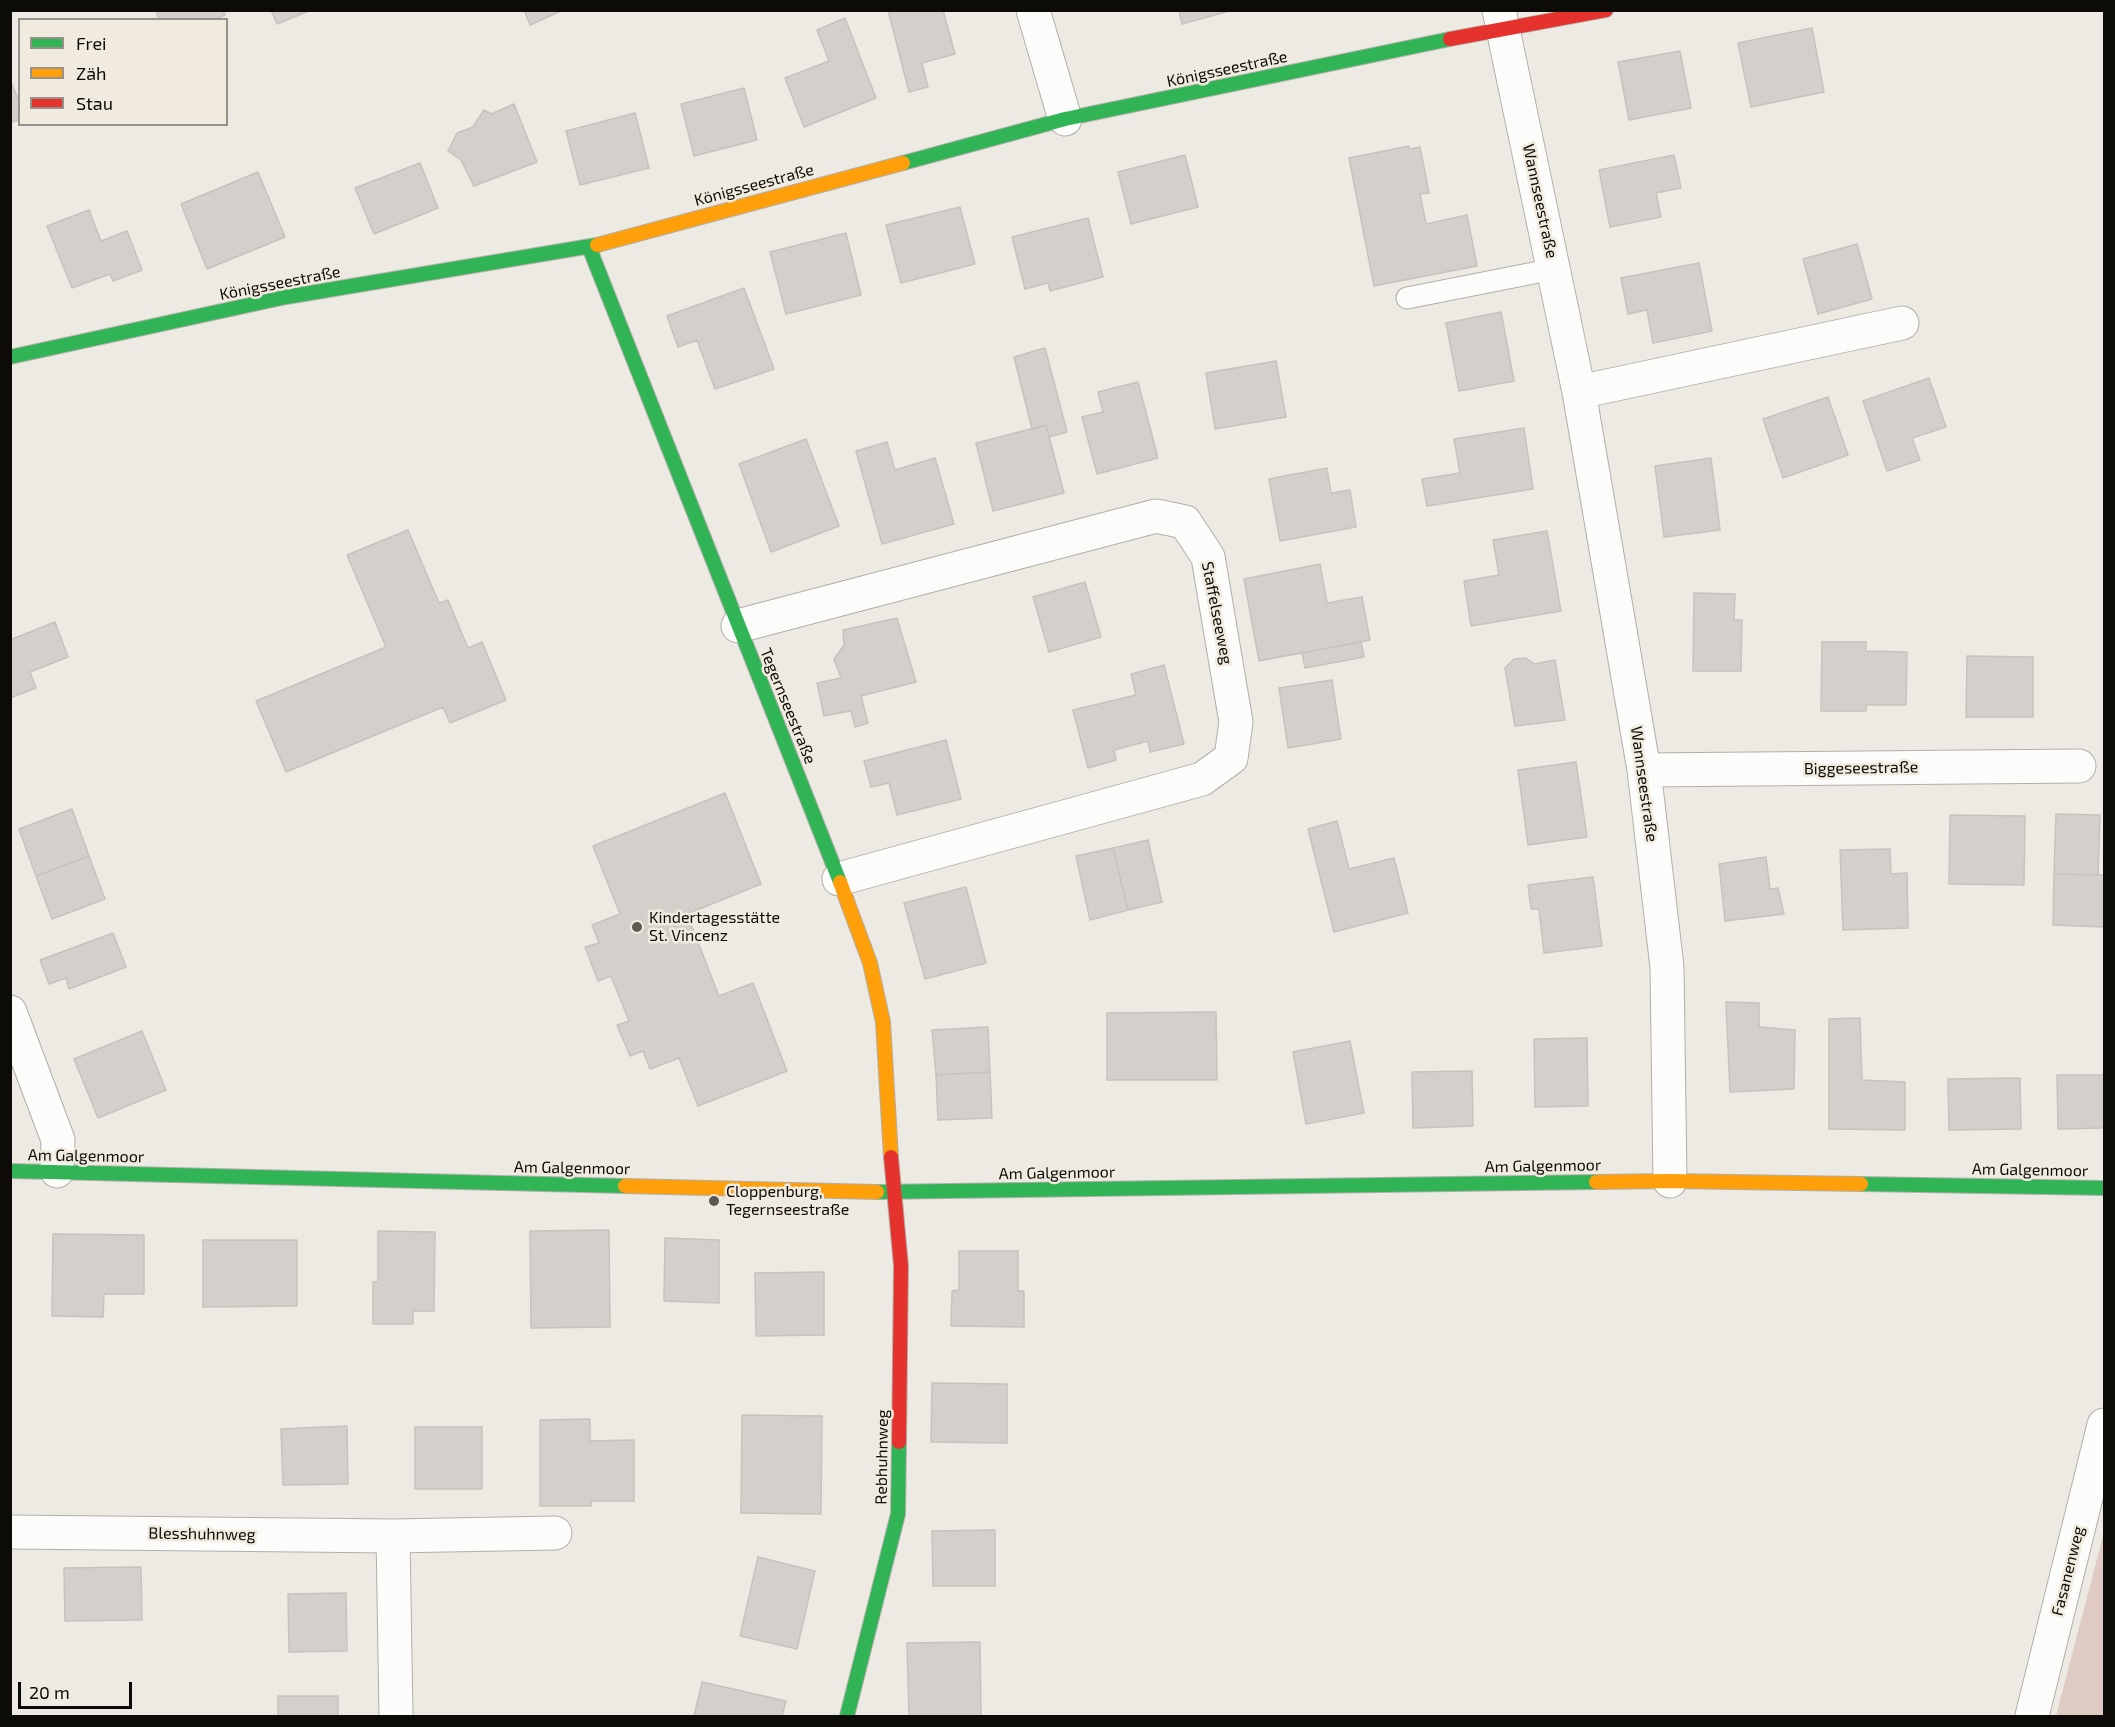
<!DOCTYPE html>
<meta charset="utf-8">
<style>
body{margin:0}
#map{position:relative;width:2115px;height:1727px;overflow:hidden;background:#edeae3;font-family:"Exo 2",sans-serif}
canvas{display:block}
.frame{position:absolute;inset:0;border:12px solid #0d0b07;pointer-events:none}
.legend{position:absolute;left:18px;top:18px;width:210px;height:108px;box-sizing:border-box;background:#f1ebdf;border:2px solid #969189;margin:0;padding:8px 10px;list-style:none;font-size:18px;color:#0d0b07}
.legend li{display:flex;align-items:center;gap:12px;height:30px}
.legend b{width:30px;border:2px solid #969189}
.scale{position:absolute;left:18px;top:1682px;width:114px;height:27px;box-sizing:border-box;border:3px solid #0d0b07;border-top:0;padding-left:8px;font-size:18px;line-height:21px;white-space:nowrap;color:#0d0b07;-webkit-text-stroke:4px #f1ebdf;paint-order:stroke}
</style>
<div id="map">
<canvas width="2115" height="1727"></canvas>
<div class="frame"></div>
<ul class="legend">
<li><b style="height:8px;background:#30b455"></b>Frei</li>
<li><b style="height:8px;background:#ff9f0a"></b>Zäh</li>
<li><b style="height:8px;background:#e5322d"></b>Stau</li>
</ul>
<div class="scale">20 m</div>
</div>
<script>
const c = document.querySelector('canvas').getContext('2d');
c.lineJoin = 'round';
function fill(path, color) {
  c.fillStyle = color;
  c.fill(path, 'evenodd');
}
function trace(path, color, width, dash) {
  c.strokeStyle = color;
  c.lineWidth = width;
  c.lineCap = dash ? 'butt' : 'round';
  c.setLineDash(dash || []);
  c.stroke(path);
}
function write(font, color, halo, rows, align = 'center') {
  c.font = font + ' "Exo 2",sans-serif';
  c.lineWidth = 5;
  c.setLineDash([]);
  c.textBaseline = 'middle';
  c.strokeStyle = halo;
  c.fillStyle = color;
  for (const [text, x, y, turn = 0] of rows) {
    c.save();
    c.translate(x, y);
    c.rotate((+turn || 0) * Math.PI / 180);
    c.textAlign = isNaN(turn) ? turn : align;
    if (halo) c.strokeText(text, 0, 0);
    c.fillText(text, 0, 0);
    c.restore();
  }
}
fill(new Path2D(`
 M2104 1532V1716H2056Z`), '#dfcbc3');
const building = new Path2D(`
 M156 10H223L225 15 214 20H159Z
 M271 10H311L277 24Z
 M524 10H563L530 25Z
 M888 10H943L955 54 922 63 928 87 909 92Z
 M1179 10H1233L1182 24Z
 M845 18 876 98 804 127 785 78 829 61 817 30Z
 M1812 28 1824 92 1751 107 1738 43Z
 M1680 51 1691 108 1629 120 1618 62Z
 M10 80 20 103V119L10 123Z
 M744 88 757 140 694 156 681 104Z
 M514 104 537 162 474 186 461 160 448 151 457 133 473 127 484 110 491 114Z
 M635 113 649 168 580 185 566 131Z
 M1409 146V149L1420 147 1429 193 1420 194 1426 224 1467 215 1477 266 1374 286 1349 158Z
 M1185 155 1198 207 1131 224 1118 172Z
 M1674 155 1681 188 1656 193 1661 217 1610 227 1599 170Z
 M420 163 438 208 374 234 355 188Z
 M258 172 285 237 207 269 181 204Z
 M960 207 975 264 901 283 886 225Z
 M89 210 101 241 127 231 142 270 113 281 110 274 72 288 47 226Z
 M1088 218 1103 277 1050 291 1048 283 1025 289 1012 237Z
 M846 233 861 295 786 314 770 252Z
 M1857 244 1872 299 1818 314 1803 259Z
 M1699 263 1712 331 1653 343 1647 310 1628 314 1621 278Z
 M744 288 774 369 715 389 697 340 678 347 667 316Z
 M1501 312 1514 381 1459 391 1446 323Z
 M1045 348 1067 432 1049 437 1046 425 1032 429 1014 357Z
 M1276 361 1286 417 1215 429 1206 373Z
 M1929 378 1946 427 1912 438 1920 460 1887 471 1863 401Z
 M1138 382 1158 458 1097 474 1082 417 1103 412 1098 392Z
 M1828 397 1848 455 1783 478 1763 419Z
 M1046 425 1064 493 993 511 976 443Z
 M1524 428 1533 489 1427 506 1422 479 1460 473 1454 439Z
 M806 439 839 526 771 552 739 464Z
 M887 442 895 470 935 458 954 524 882 544 856 451Z
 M1711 458 1720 530 1664 537 1655 466Z
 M1327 468 1331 493 1350 490 1356 527 1280 541 1269 479Z
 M408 530 439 603 448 600 468 648 482 642 506 700 450 723 443 707 286 772 256 701 386 647 347 555Z
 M1547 531 1561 611 1471 626 1464 581 1499 575 1493 540Z
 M1320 564 1327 603 1362 597 1370 640 1259 661 1244 579Z
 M1085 582 1101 637 1049 652 1033 597Z
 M1694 593 1735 594 1734 620H1742L1741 671H1693Z
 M897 618 916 682 861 696 868 723 855 727 851 711 824 716 817 683 841 678 834 659 844 645 843 630Z
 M55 622 68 657 30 672 36 688 10 698V640Z
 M1361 642 1364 657 1305 668 1302 653Z
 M1822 642H1866V651L1907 652 1906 705H1866V711H1821Z
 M1967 656 2033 657V717H1966Z
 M1526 658 1534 664 1555 660 1565 720 1515 726 1505 668 1514 659Z
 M1164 665 1184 744 1150 752 1148 741 1114 750 1116 760 1088 768 1073 710 1136 695 1131 674Z
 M1332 680 1341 739 1288 748 1279 688Z
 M946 740 961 799 897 815 889 783 871 787 864 761Z
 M1576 762 1587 837 1528 845 1518 770Z
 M725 793 761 884 687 914 719 996 753 983 787 1071 698 1106 679 1058 650 1069 643 1051 630 1056 617 1025 629 1021 611 976 598 981 585 947 599 943 592 925 620 914 593 846Z
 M72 809 89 856 36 876 19 829Z
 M2056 814 2100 815 2098 875 2054 874Z
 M1950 815 2025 816 2024 885 1949 884Z
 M1337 821 1349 869 1394 858 1408 913 1334 932 1308 829Z
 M1148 840 1162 902 1128 910 1113 848Z
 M1113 848 1128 910 1090 920 1076 856Z
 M1890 849 1891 874 1907 873 1908 928 1843 930 1840 850Z
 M89 856 105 899 52 919 36 876Z
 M1766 857 1770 889 1778 888 1784 914 1725 921 1719 864Z
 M2054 874 2104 875V927L2053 925Z
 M1593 877 1602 946 1544 953 1539 909H1531L1528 885Z
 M966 887 986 963 925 979 904 903Z
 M113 933 126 967 69 989 66 978 49 984 40 960Z
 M1726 1002 1759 1003V1027L1795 1030 1794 1089 1730 1092Z
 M1216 1012 1217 1080H1107V1013Z
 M1860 1018 1862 1080 1905 1082V1130L1829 1129V1019Z
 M988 1027 990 1072 936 1075 932 1030Z
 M142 1031 166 1090 98 1118 74 1059Z
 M1587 1038 1588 1106 1535 1107 1534 1039Z
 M1350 1041 1364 1113 1306 1124 1293 1052Z
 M1472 1071 1473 1126 1413 1128 1412 1072Z
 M990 1072 992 1118 938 1120 936 1075Z
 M2057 1075H2104V1128L2058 1129Z
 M2020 1078 2021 1129 1949 1130 1948 1079Z
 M609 1230 610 1327 531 1328 530 1231Z
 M378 1231 435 1232 434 1311H413V1324H373V1282H378Z
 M53 1234 144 1235V1294H104L103 1317 52 1316Z
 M665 1238 719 1240V1303L664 1301Z
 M203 1240H297V1306L203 1307Z
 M959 1251H1018V1291H1024V1327L951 1326 952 1291 959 1290Z
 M824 1272V1335L756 1336 755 1273Z
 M932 1383 1007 1384V1443L931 1442Z
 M742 1415 822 1416 821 1514 741 1513Z
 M590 1419V1441L634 1440V1501H591V1506H540V1420Z
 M347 1426 348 1484 283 1485 281 1429Z
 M415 1427H482V1489H415Z
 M995 1530V1586H933L932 1531Z
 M758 1557 815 1571 797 1649 740 1636Z
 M141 1567 142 1620 65 1621 64 1568Z
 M346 1593 347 1651 289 1652 288 1594Z
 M980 1642 981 1716H909L907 1643Z
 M702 1682 786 1701 782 1716H694Z
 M278 1696H338V1716H278Z`);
fill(building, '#d3cfca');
trace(building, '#c6c2bd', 1.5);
const lane = new Path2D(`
 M1407 298 1554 269`);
const street = new Path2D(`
 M1033 10 1065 119
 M1499 10 1579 392 1644 770 1667 967 1670 1181
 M1579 392 1902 323
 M738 626 1156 516 1185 522 1208 557 1236 722 1231 758 1202 779 839 879
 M1644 770 2079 766
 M10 1012 58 1140 57 1171
 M10 1532 393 1536 396 1716
 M393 1536 555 1533
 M2032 1716 2104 1425`);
const fast = new Path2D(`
 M903 163 1065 119 1450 39
 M589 247 840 882
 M10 357 286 297 597 245
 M10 1171 625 1186
 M1861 1184 2104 1188
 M877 1192 1596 1182
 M847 1716 898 1514 899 1442`);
const slow = new Path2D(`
 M597 245 903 163
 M840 882 870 963 883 1022 891 1157
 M1596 1182 1670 1181 1861 1184
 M625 1186 877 1192`);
const jam = new Path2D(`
 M1450 39 1606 10
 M891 1157 901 1266 899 1442`);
trace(lane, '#b2afaa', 23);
trace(street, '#b2afaa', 35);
trace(fast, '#b2afaa', 16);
trace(slow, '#b2afaa', 16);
trace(jam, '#b2afaa', 16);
trace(lane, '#fcfcfb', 21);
trace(street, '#fcfcfb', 33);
trace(fast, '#30b455', 14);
trace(slow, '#ff9f0a', 14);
trace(jam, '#e5322d', 14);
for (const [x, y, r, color] of [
 [637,927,6,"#5b5954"],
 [714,1201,6,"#5b5954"]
]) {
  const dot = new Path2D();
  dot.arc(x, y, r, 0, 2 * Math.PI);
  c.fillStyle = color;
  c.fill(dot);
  trace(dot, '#f1ebdf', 2);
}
write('16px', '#0d0b07', '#f1ebdf', [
 ["Königsseestraße",1227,69,-12],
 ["Königsseestraße",754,185,-15],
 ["Wannseestraße",1540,201,78],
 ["Königsseestraße",280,283,-11],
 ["Staffelseeweg",1217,613,79],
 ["Tegernseestraße",788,706,68],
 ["Biggeseestraße",1861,768,-1],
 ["Wannseestraße",1644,784,82],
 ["Am Galgenmoor",86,1156,1],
 ["Am Galgenmoor",1543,1166,-1],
 ["Am Galgenmoor",572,1168,1],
 ["Am Galgenmoor",2030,1170,1],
 ["Am Galgenmoor",1057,1173,-1],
 ["Rebhuhnweg",882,1457,-89],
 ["Blesshuhnweg",202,1534,1],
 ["Fasanenweg",2068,1571,-76]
]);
write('16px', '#0d0b07', '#f1ebdf', [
 ["Kindertagesstätte",649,918],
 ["St. Vincenz",649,936],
 ["Cloppenburg,",726,1192],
 ["Tegernseestraße",726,1210]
], 'left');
</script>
